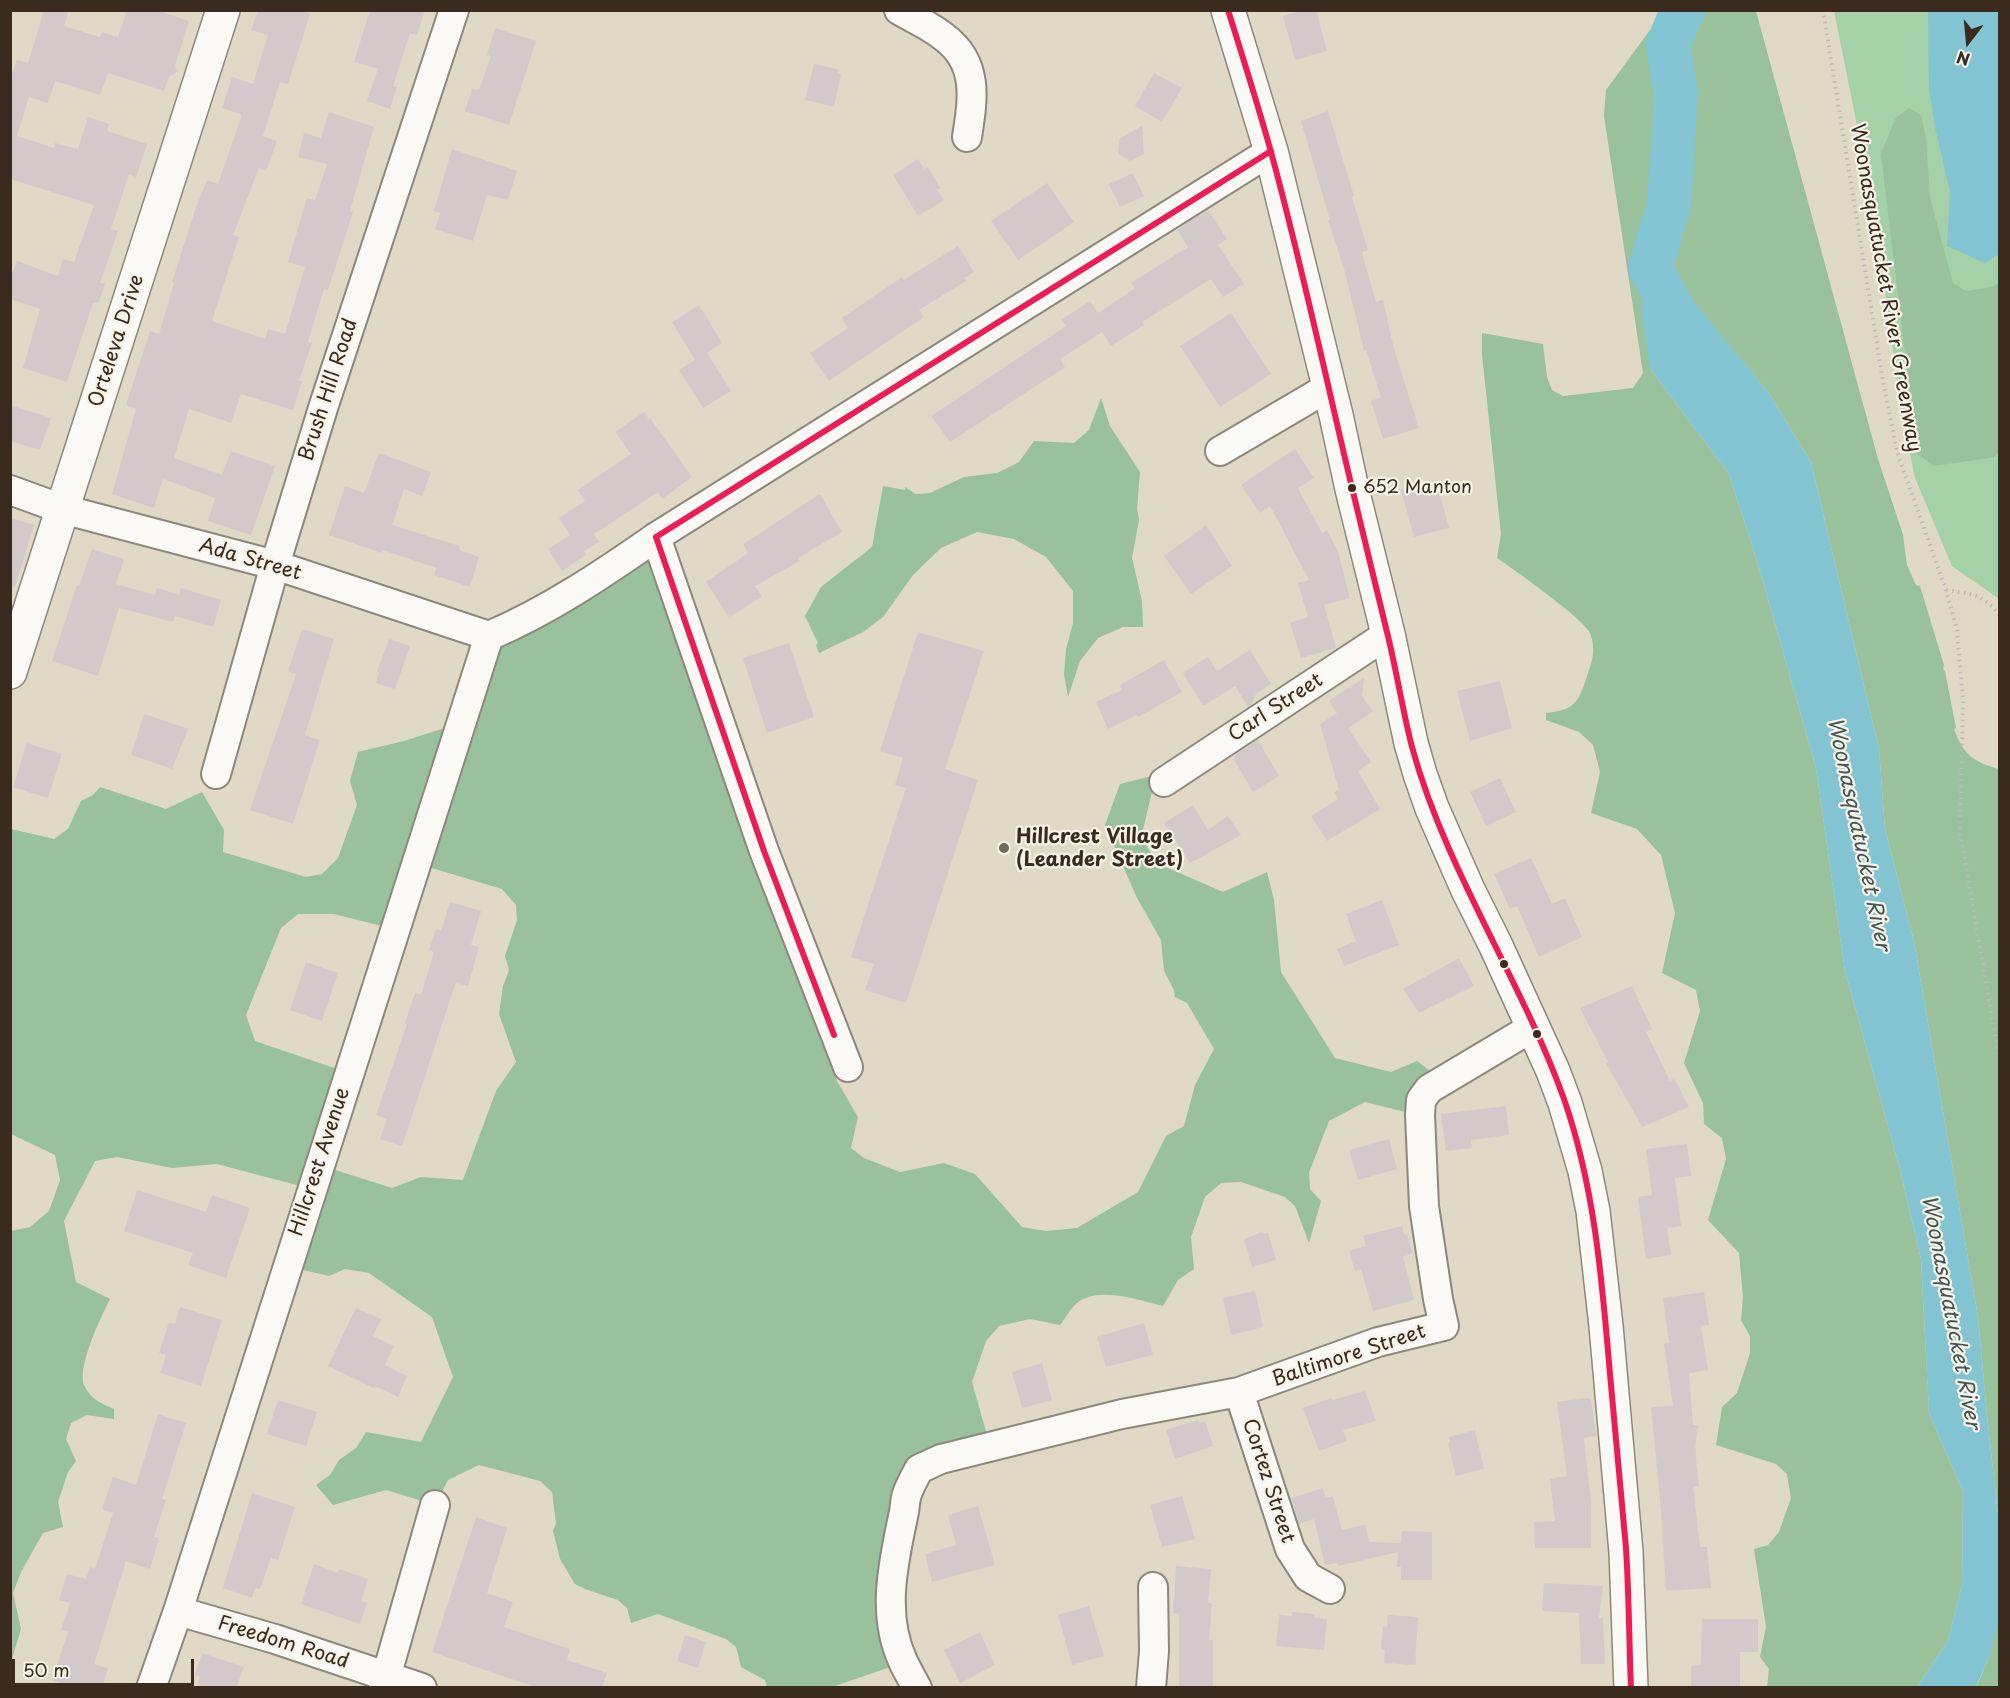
<!DOCTYPE html>
<style>
body{margin:0}
#map{position:relative;width:2010px;height:1698px;overflow:hidden;background:#e0d9c6;font-family:"Playpen Sans",sans-serif}
canvas{display:block}
.frame{position:absolute;inset:0;border:12px solid #3b2a1e;pointer-events:none}
.north{position:absolute;left:1938px;top:12px;width:60px;height:60px;-webkit-text-stroke:4px #f7f3e8;paint-order:stroke;rotate:196deg;font-size:16px;font-weight:700;line-height:24px;text-align:center;color:#3b2a1e}
.north::after{content:'';display:block;margin:auto;width:21px;height:27px;background:#3b2a1e;clip-path:polygon(50% 0,100% 100%,50% 72%,0 100%)}
.scale{position:absolute;left:12px;top:1659px;width:182px;height:27px;box-sizing:border-box;border:3px solid #3b2a1e;border-top:0;padding-left:8px;font-size:18px;line-height:21px;white-space:nowrap;color:#3b2a1e;-webkit-text-stroke:4px #f7f3e8;paint-order:stroke}
</style>
<div id="map">
<canvas width="2010" height="1698"></canvas>
<div class="frame"></div>
<div class="north">N</div>
<div class="scale">50 m</div>
</div>
<script>
const c = document.querySelector('canvas').getContext('2d');
c.lineJoin = 'round';
function fill(path, color) {
  c.fillStyle = color;
  c.fill(path, 'evenodd');
}
function trace(path, color, width, dash) {
  c.strokeStyle = color;
  c.lineWidth = width;
  c.lineCap = dash ? 'butt' : 'round';
  c.setLineDash(dash || []);
  c.stroke(path);
}
function write(font, color, halo, rows, align = 'center') {
  c.font = font + ' "Playpen Sans",sans-serif';
  c.lineWidth = 4.5;
  c.setLineDash([]);
  c.textBaseline = 'middle';
  c.strokeStyle = halo;
  c.fillStyle = color;
  for (const [text, x, y, turn = 0] of rows) {
    c.save();
    c.translate(x, y);
    c.rotate((+turn || 0) * Math.PI / 180);
    c.textAlign = isNaN(turn) ? turn : align;
    if (halo) c.strokeText(text, 0, 0);
    c.fillText(text, 0, 0);
    c.restore();
  }
}
fill(new Path2D(`
 M1834 11H1999V599L1952 566 1915 478 1902 415 1873 205Z`), '#a4d1a7');
fill(new Path2D(`
 M1664 11H1756L1878 459 1903 535 1907 565 1916 585 1920 586 1944 665 1943 669 1945 671 1956 728 1954 729C1964 755 1973 762 1999 769V1524L1987 1415 1978 1317 1914 941 1885 829 1879 749 1811 462 1770 395 1698 308 1650 268V369L1729 474 1758 564 1816 768 1845 971 1899 1166 1921 1259 1929 1414 1963 1491 1962 1585 1948 1641 1917 1687H1767L1769 1669 1760 1657 1766 1627 1754 1549 1768 1545 1779 1532 1791 1498 1787 1474 1776 1464 1716 1445 1722 1407 1737 1393 1750 1353V1336L1741 1320 1743 1297 1739 1253 1708 1220 1726 1159 1722 1138 1704 1124 1703 1103 1684 1063 1700 1011 1696 990 1662 973 1675 913 1661 855 1637 829 1591 813 1600 772 1593 745 1579 732 1546 720V713C1571 710 1577 706 1585 682 1591 664 1597 652 1590 633 1584 619 1513 569 1497 558L1501 534 1482 354V333L1543 344 1547 377 1552 390 1563 396 1633 388 1643 373 1604 116 1606 90Z
 M1909 108 1921 115 1926 138 1930 198 1953 283 1966 291 1993 287 1999 283V452L1995 457 1934 466 1917 454 1881 154 1895 119Z
 M1101 398 1110 426 1140 472 1137 509 1139 520 1132 558 1142 601 1143 627H1123L1098 638 1080 661 1068 697 1064 674 1066 649 1073 623V591L1046 557 1014 539 977 532 941 548 913 575 883 617 863 632 819 653 816 645 818 643 805 616 821 587 872 547 883 486 905 490V487L916 494 930 493 964 477 997 473 1019 462 1034 441 1074 443 1089 430Z
 M655 551 774 889 837 1081 858 1117 851 1148 864 1158 900 1172 944 1163 975 1174 1022 1227 1046 1231 1077 1228 1138 1192 1166 1136 1184 1126 1195 1085 1214 1049 1187 1003 1175 997 1174 990 1164 971 1161 940 1137 898 1105 825 1120 784 1156 775 1141 838 1159 864 1223 892 1267 872 1274 900 1281 972 1335 1058 1391 1072 1417 1061 1438 1077 1417 1115 1365 1102 1329 1121 1309 1173 1310 1189 1321 1201 1309 1243 1295 1206 1285 1197 1241 1182 1221 1183 1205 1197 1191 1237 1194 1269 1178 1280 1163 1306C1138 1300 1094 1284 1074 1306 1069 1311 1065 1319 1060 1325L1030 1319 999 1326 986 1341 972 1382 989 1442 919 1471 903 1511 905 1662 832 1687H767L765 1680 741 1667 736 1647 726 1639 658 1614 631 1623 627 1608 618 1600 585 1589 575 1584 560 1559 553 1531 556 1523 552 1492 540 1481 479 1465 448 1480 435 1505 386 1490 333 1505 316 1485 330 1475 339 1460 356 1448 366 1432 421 1442 453 1377 432 1317 369 1273 345 1269 329 1276 286 1266 304 1187 217 1164 172 1168 117 1157 95 1161 64 1221 76 1282 110 1299C101 1317 75 1370 85 1387 91 1399 102 1404 114 1409V1419L87 1415 71 1423 66 1439 76 1461 68 1472 58 1502 63 1527 43 1533 21 1572 13 1593 21 1629 11 1662V1231L30 1227 49 1211 60 1180 55 1155 11 1134V829L54 839 68 829 81 801 93 795 100 787 166 809 202 792 224 830 223 852 306 877 322 874 338 858 357 805 350 781 358 752 404 741 457 724 486 639ZM415 863 502 889 516 905 517 920 505 956 509 970 503 986 499 1014 516 1062 496 1091 463 1180 421 1177 392 1188 316 1164 340 1070 255 1041 246 1015 281 928 298 914H334L390 928Z
 M1999 1616V1687L1976 1688 1989 1657Z`), '#98c19c');
fill(new Path2D(`
 M1928 11H1999V254L1985 263 1947 246 1950 191 1935 128 1929 88Z
 M1650 268 1698 307 1770 395 1811 462 1879 749 1885 829 1914 941 1978 1317 1987 1415 1999 1524 2000 1616 1989 1657 1976 1687H1917L1948 1641 1962 1585 1963 1491 1929 1414 1921 1259 1899 1166 1845 971 1816 768 1758 564 1729 474 1650 369 1641 308Z`), '#82c4d2');
trace(new Path2D(`
 M1679 320 1650 268 1669 206 1676 94 1668 45 1680 16 1684 10`), '#82c4d2', 44);
fill(new Path2D(`
 M44 10H69L64 26 100 37 102 32 118 37 127 10H157L189 21 175 66 177 72 169 77 164 91 108 73 100 95 55 81 48 103 29 97 17 136 54 148 55 143 78 149 88 117 109 124 107 131 147 144 136 177 129 174 111 229 118 231 100 283 105 284 99 302 93 303 67 382 23 368 40 309 10 299V279L17 261 58 276 63 259 74 262 94 205 10 179V80L17 60 28 63Z
 M258 10H299L310 14 288 84 280 82 263 136 277 141 266 171 259 168 233 235 239 237 212 321 265 339 268 329 285 334 305 267 288 262 307 198 315 200 327 164 298 157 304 133 321 138 329 112 374 127 350 211 353 212 328 290 324 289 308 342 312 343 299 381H302L293 410 241 394 231 423 189 409 174 458 222 475 231 451 275 466 251 535 208 521 215 498 163 479 154 508 112 494 136 409 126 405 150 331 159 334 174 283 172 282 195 210 207 180 218 184 242 115 222 108 232 77 253 84 268 35 251 30Z
 M370 10H425L417 35 410 33 393 86 397 87 390 109 367 101 378 69 354 62Z
 M1302 10H1316L1327 51 1295 60 1283 16Z
 M495 28 536 41 509 125 465 111 472 89 479 90 491 56 487 55Z
 M814 64 838 69 837 73 841 74 834 107 805 100Z
 M1154 73 1182 88 1162 122 1135 106Z
 M1328 111 1354 196 1352 197 1368 250 1362 252 1365 264 1376 302 1383 300 1394 349 1419 428 1383 439 1371 401 1381 397 1366 350H1364L1344 269 1328 220H1330L1301 121Z
 M1142 126 1144 154 1130 161 1118 154 1119 139Z
 M452 149 517 171 508 200 487 195 473 241 435 229 440 213 434 211Z
 M918 159 924 169 928 167 940 188 937 190 944 200 918 216 893 175Z
 M1133 173 1144 196 1120 207 1109 184Z
 M1047 183 1074 222 1018 260 991 221Z
 M1208 210 1227 239 1218 245 1244 284 1223 297 1211 279 1142 322 1144 325 1111 346 1102 332 1060 359 1065 367 950 442 931 416 1066 326 1061 320 1090 301 1098 313 1135 288 1131 283 1188 247 1177 230Z
 M958 246 974 272 964 278 966 281 919 310 924 317 829 381 810 353 848 328 842 318 902 277 904 280Z
 M699 305 722 343 707 353 731 391 703 408 679 370 695 360 672 322Z
 M1231 313 1271 374 1220 407 1180 346Z
 M10 405 51 418 40 450 10 441Z
 M644 412 649 419 650 418 692 477 662 499 658 492 594 534 599 542 584 551 586 555 562 571 548 549 570 535 559 518 585 501 578 490 631 454 615 432Z
 M1295 449 1314 478 1298 488 1322 533 1327 530 1338 551 1350 598 1324 605 1336 648 1301 658 1290 623 1308 617 1298 583 1309 580 1270 506 1260 513 1241 485Z
 M379 453 431 472 422 496 404 489 392 525 460 546 459 550 479 557 470 587 434 575 436 568 383 550 382 553 329 535 345 486 364 493Z
 M1436 480 1449 528 1414 537 1401 490Z
 M820 494 842 532 798 558 800 561 755 586 762 597 729 617 706 582 748 553 743 544Z
 M10 518 34 525 15 587 10 586Z
 M1206 525 1232 566 1191 594 1164 556Z
 M92 549 124 559 116 584 155 595 157 588 179 595 181 588 221 600 213 627 175 616 173 622 119 608 98 676 52 661 77 585 79 586Z
 M302 629 334 639 305 735 320 740 293 824 250 810 296 674 288 671Z
 M918 632 984 651 945 769 978 780 906 1003 865 990 874 964 851 957 906 788 895 785 903 758 880 751Z
 M389 639 410 646 395 689 376 683 379 672 377 671Z
 M789 643 814 717 767 733 743 658Z
 M1250 650 1271 684 1256 694 1251 705 1248 707 1235 686 1203 706 1183 673 1208 657 1217 671Z
 M1164 660 1182 692 1138 717 1137 715 1108 729 1096 702 1122 690 1120 685Z
 M1364 678 1362 696 1373 712 1348 728 1371 762 1358 771 1380 809 1327 841 1311 816 1338 799 1334 792 1339 790 1320 724 1337 713 1329 701Z
 M1500 681 1512 728 1470 741 1457 691Z
 M144 714 188 729 172 769 131 755Z
 M1258 740 1279 776 1253 792 1234 760 1235 755Z
 M27 743 62 754 48 798 13 787Z
 M1500 778 1516 812 1486 826 1470 792Z
 M1193 805 1208 830 1228 816 1241 835 1190 863 1164 823Z
 M1531 858 1552 904 1565 898 1582 937 1539 957 1517 906 1510 909 1494 874Z
 M1382 900 1399 945 1344 966 1337 949 1356 941 1346 914Z
 M450 902 481 911 471 945 479 947 468 986 456 983 455 985 402 1146 380 1139 387 1119 376 1115 407 1024 405 1023 415 993 421 995 434 952 429 950 436 929 441 931Z
 M1459 958 1474 986 1419 1013 1403 989Z
 M306 962 338 973 322 1021 290 1010Z
 M1632 986 1652 1029 1646 1032 1670 1081 1675 1079 1689 1107 1642 1127 1606 1063 1608 1062 1580 1008Z
 M1506 1106 1509 1135 1471 1140 1472 1148 1446 1151 1441 1114Z
 M1389 1139 1397 1169 1358 1180 1349 1150Z
 M1687 1144 1691 1176 1675 1178 1681 1226 1667 1228 1671 1255 1646 1259 1638 1197 1652 1195 1646 1149Z
 M137 1190 206 1212 212 1195 250 1208 226 1278 188 1265 193 1253 124 1231Z
 M1402 1226 1404 1235 1407 1234 1413 1253 1403 1257 1414 1300 1373 1311 1361 1269 1355 1271 1349 1251 1366 1246 1363 1236Z
 M1262 1232 1263 1234 1268 1233 1276 1260 1252 1267 1244 1239Z
 M1255 1291 1263 1327 1231 1335 1223 1298Z
 M1704 1292 1709 1325 1701 1326 1708 1370 1689 1373 1693 1425H1698L1695 1451 1699 1486H1693L1700 1547H1707L1711 1588 1666 1591 1661 1511 1651 1407 1673 1406 1664 1344 1669 1343 1663 1298Z
 M180 1307 222 1320 201 1386 160 1373 166 1355 159 1353 169 1322 175 1324Z
 M356 1308 381 1319 373 1336 394 1346 385 1365 407 1376 398 1397 375 1386 374 1388 328 1366Z
 M1144 1323 1153 1355 1106 1367 1097 1337Z
 M1042 1363 1052 1400 1022 1408 1012 1372Z
 M1365 1391 1376 1421 1343 1430 1347 1441 1319 1451 1303 1408 1332 1398V1400Z
 M1586 1398 1591 1399 1596 1436 1584 1438 1591 1503V1548H1535L1534 1522 1555 1521 1550 1479 1567 1476 1557 1402Z
 M278 1400 317 1412 306 1446 267 1434Z
 M158 1414 186 1423 162 1499 166 1500 154 1537 159 1538 150 1569 126 1561 94 1664 108 1668 102 1688H76L52 1680 68 1632 61 1630 70 1603 59 1600 67 1574 86 1579 90 1567 95 1569 113 1513 102 1509 113 1477 136 1485Z
 M1198 1420 1200 1423 1205 1421 1213 1446 1175 1459 1166 1430Z
 M1475 1430 1484 1469 1456 1476 1448 1443H1450L1449 1437Z
 M1323 1488 1325 1498 1333 1496 1342 1530 1365 1525 1369 1542 1401 1543 1402 1531 1432 1532V1580H1401V1567H1397L1398 1552 1338 1566 1337 1563 1325 1565 1314 1519 1299 1524 1291 1498Z
 M252 1493 295 1507 278 1560 271 1558 260 1589 255 1588 252 1598 223 1588Z
 M1182 1496 1195 1539 1162 1547 1150 1505Z
 M978 1506 995 1565 932 1582 925 1554 956 1545 948 1515Z
 M476 1517 507 1528 487 1593 513 1602 504 1627 570 1649 567 1660 607 1673 602 1688H538L432 1652Z
 M314 1564 338 1573 339 1569 368 1579 361 1601 367 1603 360 1624 301 1604Z
 M1176 1566 1211 1569 1208 1603H1212L1209 1640H1213V1688H1179V1614L1173 1613Z
 M1544 1583 1603 1586 1599 1618H1603L1605 1664H1581L1579 1613 1542 1611Z
 M1089 1606 1104 1656 1072 1665 1058 1615Z
 M1292 1612 1315 1614V1618L1327 1619 1324 1650 1276 1646 1279 1615 1292 1616Z
 M1388 1615 1418 1617 1415 1665 1384 1663 1385 1650H1381L1383 1626 1387 1627Z
 M1702 1619H1758V1652H1740V1688H1691V1666L1701 1665Z
 M980 1632 995 1665 960 1683 944 1650Z
 M685 1635 706 1642 698 1668 677 1661Z
 M202 1653 244 1667 236 1688H197L200 1677 195 1675Z`), '#d2caca');
const minor = new Path2D(`
 M899 10C914 19 931 26 944 37 979 63 973 99 967 137
 M1220 451 1329 387
 M10 490 62 509 275 565 489 636
 M656 537 764 851 848 1067
 M489 636C548 611 603 574 656 537L1271 151
 M216 774 275 565 323 408 454 10
 M1164 782 1388 634
 M1239 1392 1290 1549 1308 1577 1330 1589
 M178 1611 275 1639 422 1688
 M151 1688 178 1611 489 636
 M383 1688 435 1505
 M917 1688C912 1678 906 1669 902 1659 881 1612 894 1560 904 1512 905 1506 905 1500 907 1494 910 1485 915 1477 919 1469L941 1459 1122 1414 1239 1392 1378 1342 1444 1326 1438 1299 1424 1206 1420 1115 1421 1100 1429 1089 1533 1027
 M1151 1688 1154 1651 1153 1587`);
const tertiary = new Path2D(`
 M10 672 223 10`);
const secondary = new Path2D(`
 M1228 10 1271 151 1336 415 1352 489 1388 634 1411 743 1420 774 1432 808 1468 890 1496 946 1553 1071 1565 1103 1585 1171 1593 1211 1606 1326 1626 1552 1631 1688`);
trace(minor, '#8e887c', 32);
trace(tertiary, '#8e887c', 36);
trace(secondary, '#8e887c', 36);
trace(new Path2D(`
 M1823 10 1883 381 1897 452 1946 590 1957 630 1963 701 1960 831 2000 1063
 M1946 590C1973 594 1983 594 2000 616`), '#bdbab6', 4, [1.5, 4.5]);
trace(minor, '#faf9f6', 28);
trace(tertiary, '#faf9f6', 33);
trace(secondary, '#faf9f6', 33);
trace(new Path2D(`
 M1228 10C1243 58 1258 105 1271 152 1302 265 1326 379 1353 492 1364 537 1375 582 1386 628 1396 667 1402 708 1412 747 1446 871 1521 979 1564 1099 1595 1188 1602 1281 1610 1374 1615 1432 1621 1490 1626 1548 1629 1594 1629 1641 1631 1688
 M656 537 1271 151
 M656 537 764 851 834 1035`), '#ea1d57', 6);
for (const [x, y, r, color] of [
 [1352,488,5,"#3b2a1e"],
 [1004,848,6,"#756759"],
 [1504,964,5,"#3b2a1e"],
 [1537,1034,5,"#3b2a1e"]
]) {
  const dot = new Path2D();
  dot.arc(x, y, r, 0, 2 * Math.PI);
  c.fillStyle = color;
  c.fill(dot);
  trace(dot, '#f7f3e8', 2);
}
write('18px', '#3b2a1e', '#f7f3e8', [
 ["652 Manton",1363,488]
], 'left');
write('20px', '#3b2a1e', '#f7f3e8', [
 ["Woonasquatucket River Greenway",1885,288,80],
 ["Orteleva Drive",117,341,-72],
 ["Brush Hill Road",329,390,-72],
 ["Ada Street",250,560,16],
 ["Carl Street",1276,708,-33],
 ["Hillcrest Avenue",320,1162,-72],
 ["Baltimore Street",1349,1356,-18],
 ["Cortez Street",1268,1481,72],
 ["Freedom Road",283,1643,17]
]);
write('bold 20px', '#3b2a1e', '#f7f3e8', [
 ["Hillcrest Village",1016,837],
 ["(Leander Street)",1016,860]
], 'left');
write('italic 21px', '#445656', '#f7f3e8', [
 ["Woonasquatucket River",1858,834,78],
 ["Woonasquatucket River",1950,1312,79]
]);
</script>
